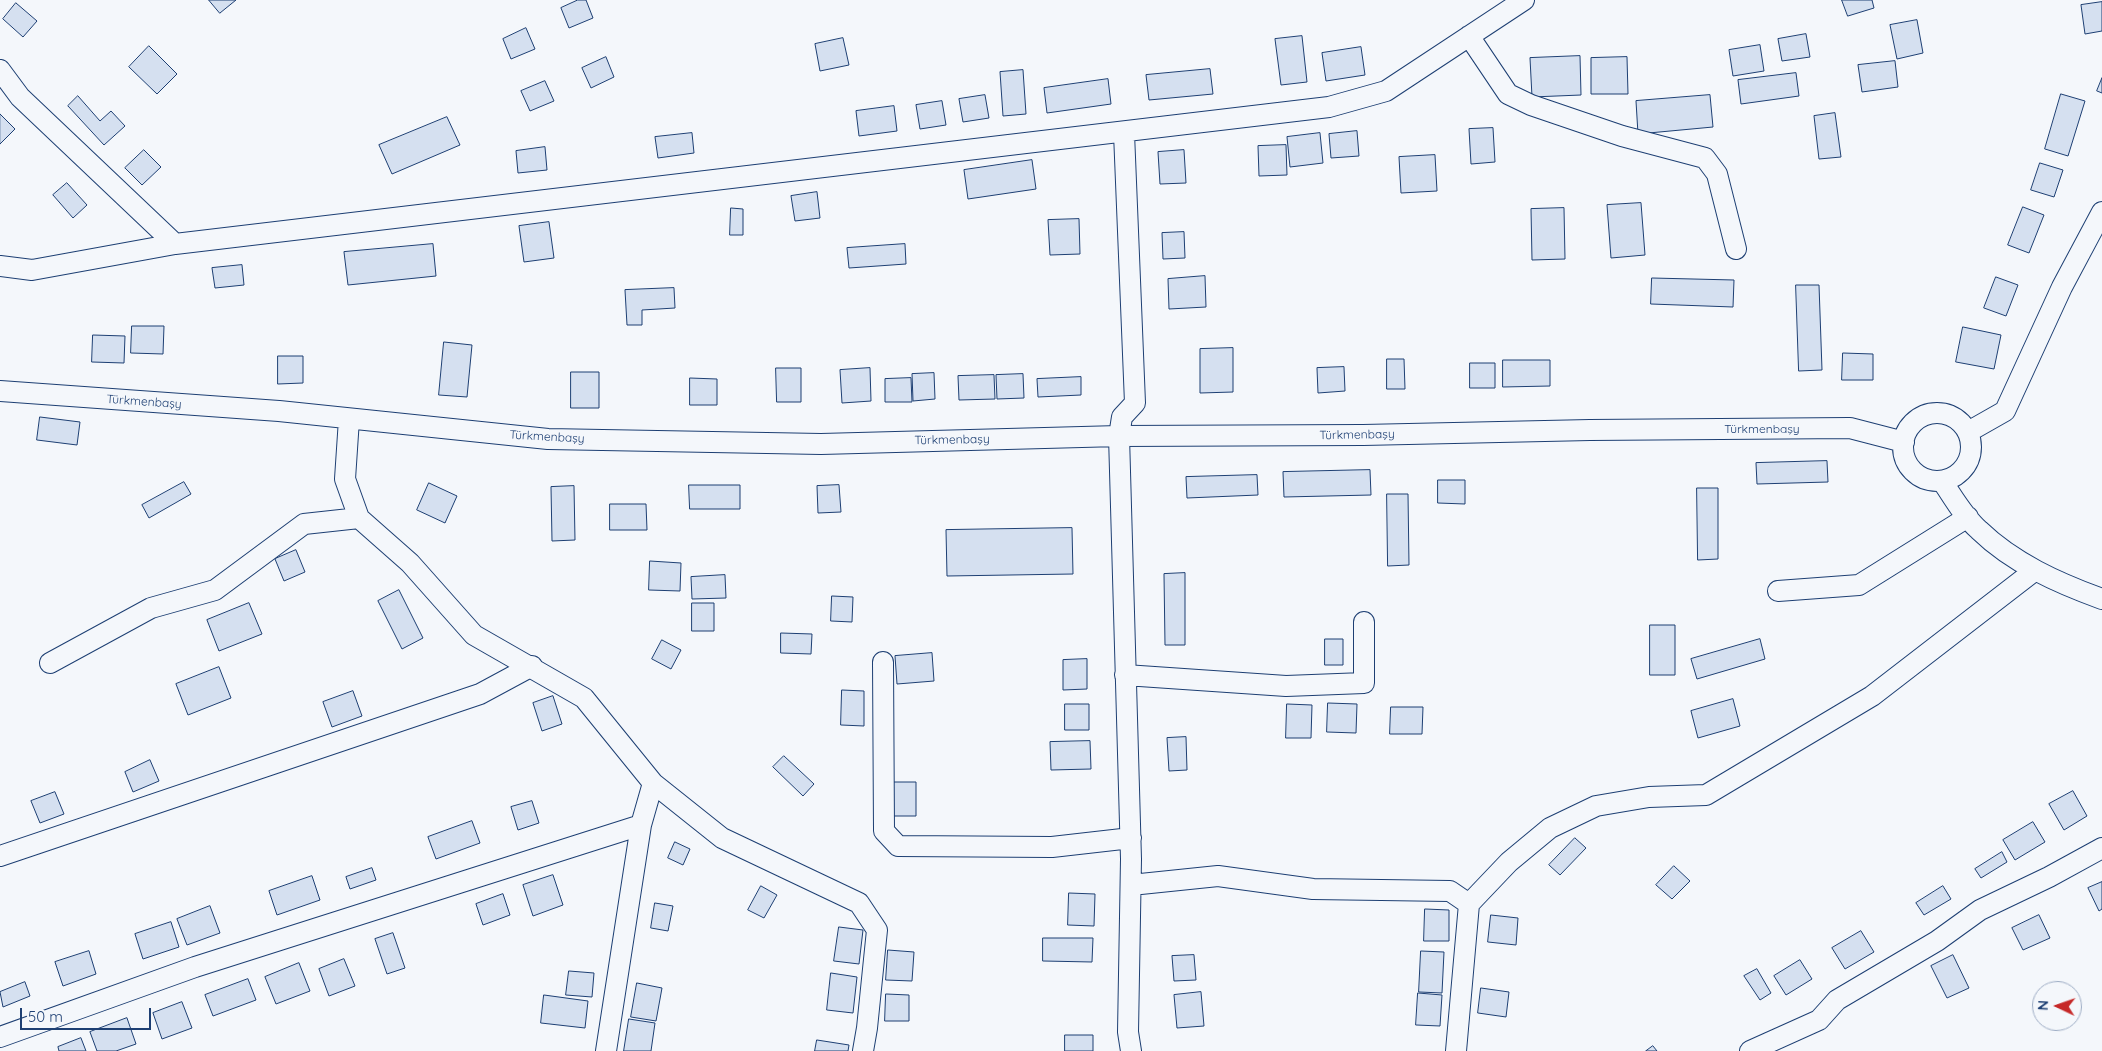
<!DOCTYPE html>
<meta charset="utf-8">
<style>
body{margin:0}
#map{position:relative;width:2102px;height:1051px;overflow:hidden;background:#f4f7fb;font-family:Quicksand,sans-serif}
canvas{display:block}
.north{position:absolute;left:2032px;top:981px;width:50px;height:50px;box-sizing:border-box;background:#f4f7fb;border:1px solid #9eadc5;border-radius:50%;rotate:273deg;font-size:14px;font-weight:700;line-height:20px;text-align:center;color:#1d3f73}
.north::after{content:'';display:block;margin:auto;width:18px;height:22px;background:#c62828;clip-path:polygon(50% 0,100% 100%,50% 72%,0 100%)}
.scale{position:absolute;left:20px;top:1008px;width:131px;height:22px;box-sizing:border-box;border:2px solid #1d3f73;border-top:0;padding-left:6px;font-size:15px;line-height:18px;white-space:nowrap;color:#1d3f73;-webkit-text-stroke:4px #f4f7fb;paint-order:stroke}
</style>
<div id="map">
<canvas width="2102" height="1051"></canvas>
<div class="north">N</div>
<div class="scale">50 m</div>
</div>
<script>
const c = document.querySelector('canvas').getContext('2d');
c.lineJoin = 'round';
function fill(path, color) {
  c.fillStyle = color;
  c.fill(path, 'evenodd');
}
function trace(path, color, width, dash) {
  c.strokeStyle = color;
  c.lineWidth = width;
  c.lineCap = dash ? 'butt' : 'round';
  c.setLineDash(dash || []);
  c.stroke(path);
}
function write(font, color, halo, rows, align = 'center') {
  c.font = font + ' Quicksand,sans-serif';
  c.lineWidth = 4;
  c.setLineDash([]);
  c.textBaseline = 'middle';
  c.strokeStyle = halo;
  c.fillStyle = color;
  for (const [text, x, y, turn = 0] of rows) {
    c.save();
    c.translate(x, y);
    c.rotate((+turn || 0) * Math.PI / 180);
    c.textAlign = isNaN(turn) ? turn : align;
    if (halo) c.strokeText(text, 0, 0);
    c.fillText(text, 0, 0);
    c.restore();
  }
}
const building = new Path2D(`
 M209 0H236L220 13Z
 M578 0H586L593 18 569 28 561 8Z
 M1842 0H1872L1874 8 1848 16Z
 M2102 2V31L2085 34 2081 5Z
 M16 3 37 21 23 37 3 19Z
 M1917 20 1923 53 1897 59 1890 25Z
 M526 28 535 49 511 59 503 39Z
 M1806 34 1810 57 1782 61 1778 39Z
 M1302 36 1307 82 1281 85 1275 39Z
 M843 38 849 65 820 71 815 44Z
 M1760 45 1764 71 1733 76 1729 50Z
 M149 46 177 74 157 94 129 67Z
 M1361 47 1365 75 1326 81 1322 53Z
 M1580 56 1581 95 1532 97 1530 58Z
 M606 57 614 77 591 88 582 68Z
 M1627 57 1628 94H1591V58Z
 M1895 61 1898 87 1862 92 1858 65Z
 M1210 69 1213 94 1149 100 1146 75Z
 M1023 70 1026 114 1003 116 1000 72Z
 M1796 73 1799 96 1741 104 1738 80Z
 M2102 78V93L2097 91Z
 M1108 79 1111 104 1047 113 1044 88Z
 M545 81 554 101 530 111 521 91Z
 M2061 94 2085 101 2068 156 2045 149Z
 M985 95 989 118 963 122 959 99Z
 M1710 95 1713 127 1638 134 1636 101Z
 M78 96 100 121 111 111 125 126 104 145 68 106Z
 M942 101 946 125 920 129 916 105Z
 M894 106 897 131 859 136 856 111Z
 M1835 113 1841 157 1819 159 1814 116Z
 M0 114 15 129 0 144Z
 M447 117 460 145 392 174 379 145Z
 M1493 128 1495 162 1471 164 1469 129Z
 M1357 131 1359 156 1331 158 1329 134Z
 M692 133 694 153 658 158 655 137Z
 M1320 133 1323 163 1290 167 1287 137Z
 M1286 145 1287 175 1259 176 1258 146Z
 M545 147 547 170 518 173 516 151Z
 M144 150 161 167 142 185 125 168Z
 M1184 150 1186 183 1160 184 1158 152Z
 M1435 155 1437 191 1401 193 1399 157Z
 M1032 160 1036 189 968 199 964 170Z
 M2040 163 2063 170 2054 197 2031 190Z
 M67 183 87 205 73 218 53 195Z
 M817 192 820 218 795 221 791 196Z
 M1641 203 1645 255 1611 258 1607 205Z
 M2023 207 2044 215 2029 253 2008 245Z
 M731 208 743 209V235H730Z
 M1564 208 1565 259 1532 260 1531 209Z
 M1079 219 1080 254 1050 255 1048 220Z
 M549 222 554 258 524 262 519 226Z
 M1184 232 1185 258 1163 259 1162 233Z
 M433 244 436 276 348 285 344 252Z
 M905 244 906 264 849 268 847 248Z
 M242 265 244 285 215 288 212 268Z
 M1205 276 1206 307 1169 309 1168 279Z
 M1996 277 2018 285 2006 316 1984 308Z
 M1652 278 1734 280 1733 307 1651 304Z
 M1796 285H1819L1822 370 1799 371Z
 M674 288 675 308 642 310V325H627L625 290Z
 M132 326H164L163 354 131 353Z
 M1963 327 2001 335 1994 369 1956 362Z
 M93 335 125 336 124 363 92 362Z
 M444 342 472 345 467 397 439 395Z
 M1233 348V392L1200 393V349Z
 M1843 353 1873 354V380H1842Z
 M278 356H303V383L278 384Z
 M1387 359H1404L1405 389H1387Z
 M1503 360H1550V386L1503 387Z
 M1470 363H1495V388H1470Z
 M1344 367 1345 391 1318 393 1317 368Z
 M776 368H801V402H777Z
 M870 368 871 401 842 403 840 370Z
 M571 372H599V408H571Z
 M934 373 935 399 913 401 912 374Z
 M1023 374 1024 398 997 399 996 375Z
 M994 375 995 399 959 400 958 376Z
 M1081 377V395L1038 397 1037 379Z
 M690 378 717 379V405H690Z
 M911 378 912 402H885V379Z
 M40 417 80 422 77 445 37 440Z
 M1827 461 1828 482 1757 484 1756 463Z
 M1370 470 1371 495 1284 497 1283 472Z
 M1257 475 1258 495 1187 498 1186 477Z
 M1438 480H1465V504L1438 503Z
 M184 482 191 494 149 518 142 505Z
 M429 483 457 496 445 523 417 510Z
 M689 485H740V509H690Z
 M839 485 841 512 818 513 817 486Z
 M574 486 575 540 552 541 551 487Z
 M1697 488H1718V559L1698 560Z
 M1387 494H1408L1409 565 1388 566Z
 M610 504H646L647 530H610Z
 M1072 528 1073 574 947 576 946 530Z
 M296 550 305 572 284 581 275 559Z
 M650 561 681 563 680 591 649 590Z
 M1185 573V645H1165L1164 574Z
 M725 575 726 598 692 599 691 577Z
 M399 590 423 638 402 649 378 601Z
 M832 596 853 597 852 622 831 621Z
 M249 603 262 634 219 651 207 620Z
 M692 603H714V631H692Z
 M1650 625H1675V675H1650Z
 M781 633 812 634 811 654 781 653Z
 M1325 639H1343V665H1325Z
 M1760 639 1765 659 1697 679 1691 659Z
 M662 640 681 650 671 669 652 659Z
 M932 653 934 681 897 684 895 656Z
 M1087 659V689L1063 690V660Z
 M219 667 231 698 188 715 176 684Z
 M842 690 864 691V726L841 725Z
 M353 691 362 716 332 727 323 702Z
 M553 696 562 724 542 731 533 703Z
 M1733 699 1740 726 1698 738 1691 711Z
 M1328 703 1357 704 1356 733 1327 732Z
 M1065 704H1089V730H1065Z
 M1287 704 1312 705 1311 738H1286Z
 M1391 707H1423L1422 734H1390Z
 M1186 737 1187 770 1169 771 1167 738Z
 M1090 741 1091 769 1051 770 1050 742Z
 M784 756 814 784 803 796 773 767Z
 M150 760 159 781 133 792 125 772Z
 M893 782H916V816H893Z
 M2073 791 2087 816 2064 830 2049 804Z
 M55 792 64 814 40 823 31 801Z
 M532 801 539 823 518 830 511 807Z
 M472 821 480 843 436 859 428 837Z
 M2033 822 2045 842 2015 860 2003 840Z
 M1575 838 1586 848 1560 875 1549 865Z
 M675 842 690 849 683 865 668 858Z
 M2002 852 2007 862 1981 878 1975 869Z
 M1674 866 1690 881 1672 899 1656 885Z
 M372 868 376 880 350 889 346 877Z
 M553 875 563 905 533 916 523 885Z
 M312 876 320 900 277 915 269 891Z
 M2102 882V909L2099 911 2088 888Z
 M761 886 777 895 764 918 748 910Z
 M1943 886 1951 899 1924 915 1916 903Z
 M1069 893 1095 894 1094 926 1068 925Z
 M503 894 510 915 483 925 476 904Z
 M655 903 673 906 668 931 651 928Z
 M210 906 220 933 187 945 177 919Z
 M1425 909 1449 910V941H1424Z
 M1491 915 1518 918 1516 945 1488 942Z
 M2039 915 2050 938 2023 950 2012 928Z
 M171 922 179 947 143 959 135 934Z
 M839 927 863 930 859 964 834 961Z
 M1861 931 1874 952 1845 969 1832 948Z
 M393 933 405 968 387 974 375 939Z
 M1043 938H1093L1092 962 1043 961Z
 M888 950 914 952 912 981 886 980Z
 M89 951 96 974 63 986 55 962Z
 M1421 951 1444 952 1442 993 1419 992Z
 M1194 955 1196 980 1174 981 1172 956Z
 M1953 955 1969 988 1947 998 1931 966Z
 M344 959 355 986 329 996 319 969Z
 M1800 960 1812 979 1786 995 1774 976Z
 M299 963 310 991 276 1004 265 977Z
 M1757 969 1771 993 1760 1000 1744 976Z
 M569 971 594 973 592 997 566 995Z
 M831 973 857 977 853 1013 827 1010Z
 M248 979 256 1000 213 1016 205 995Z
 M25 982 30 996 3 1007 0 992Z
 M637 983 662 988 656 1021 631 1017Z
 M1481 988 1509 992 1506 1017 1478 1013Z
 M1201 992 1204 1026 1177 1028 1174 995Z
 M1418 993 1442 995 1440 1026 1416 1025Z
 M886 994 909 995V1021H885Z
 M544 995 588 1001 585 1028 541 1023Z
 M182 1002 192 1028 162 1039 153 1013Z
 M127 1018 136 1044 116 1051H97L90 1032Z
 M629 1019 655 1023 651 1051H624Z
 M1065 1035H1093V1051H1065Z
 M81 1038 86 1051H59L58 1047Z
 M817 1040 849 1045 848 1051H815Z
 M1653 1046 1657 1051H1646Z`);
fill(building, '#d5e0f0');
trace(building, '#1d3f73', 1);
const minor = new Path2D(`
 M1469 36 1508 94 1531 105 1622 136 1705 158 1717 174 1736 249
 M0 70 20 97 175 244
 M1124 133 1135 403 1122 417 1119 436 1131 859 1128 1032 1131 1051
 M0 266 32 270 175 244 1329 107 1386 91 1524 0
 M0 391 279 411 548 439 821 444 1119 436 1363 435 1590 430 1850 428 1904 442
 M1903 447a34 34 0 1 1 68 0a34 34 0 1 1-68 0Z
 M349 419 345 479 359 518 410 563 474 635 584 698 653 783 722 838 859 903 877 930 867 1028 863 1051
 M1968 432 2005 411 2062 287 2102 212
 M1942 481C1953 497 1964 517 1979 530 2013 563 2058 583 2102 599
 M1778 591 1859 585 1968 517
 M883 662 884 831 898 846 1052 847 1131 838
 M50 663 151 608 215 590 304 524 359 518
 M1125 675 1286 686 1364 683V622
 M0 856 480 694 532 666
 M1131 885 1218 876 1313 889 1450 891 1469 904 1456 1051
 M1469 904 1509 862 1550 828 1596 806 1649 797 1706 795 1872 696 2034 571
 M0 1037 195 967 641 825
 M606 1051 641 825 653 783
 M1750 1051 1819 1020 1837 1000 1937 941 1980 910 2049 877 2102 848`);
trace(minor, '#1d3f73', 22);
trace(minor, '#f4f7fb', 20);
write('12px', '#1d3f73', '#f4f7fb', [
 ["Türkmenbaşy",144,402,4],
 ["Türkmenbaşy",1762,429],
 ["Türkmenbaşy",1357,435,-1],
 ["Türkmenbaşy",547,437,3],
 ["Türkmenbaşy",952,440,-1]
]);
</script>
